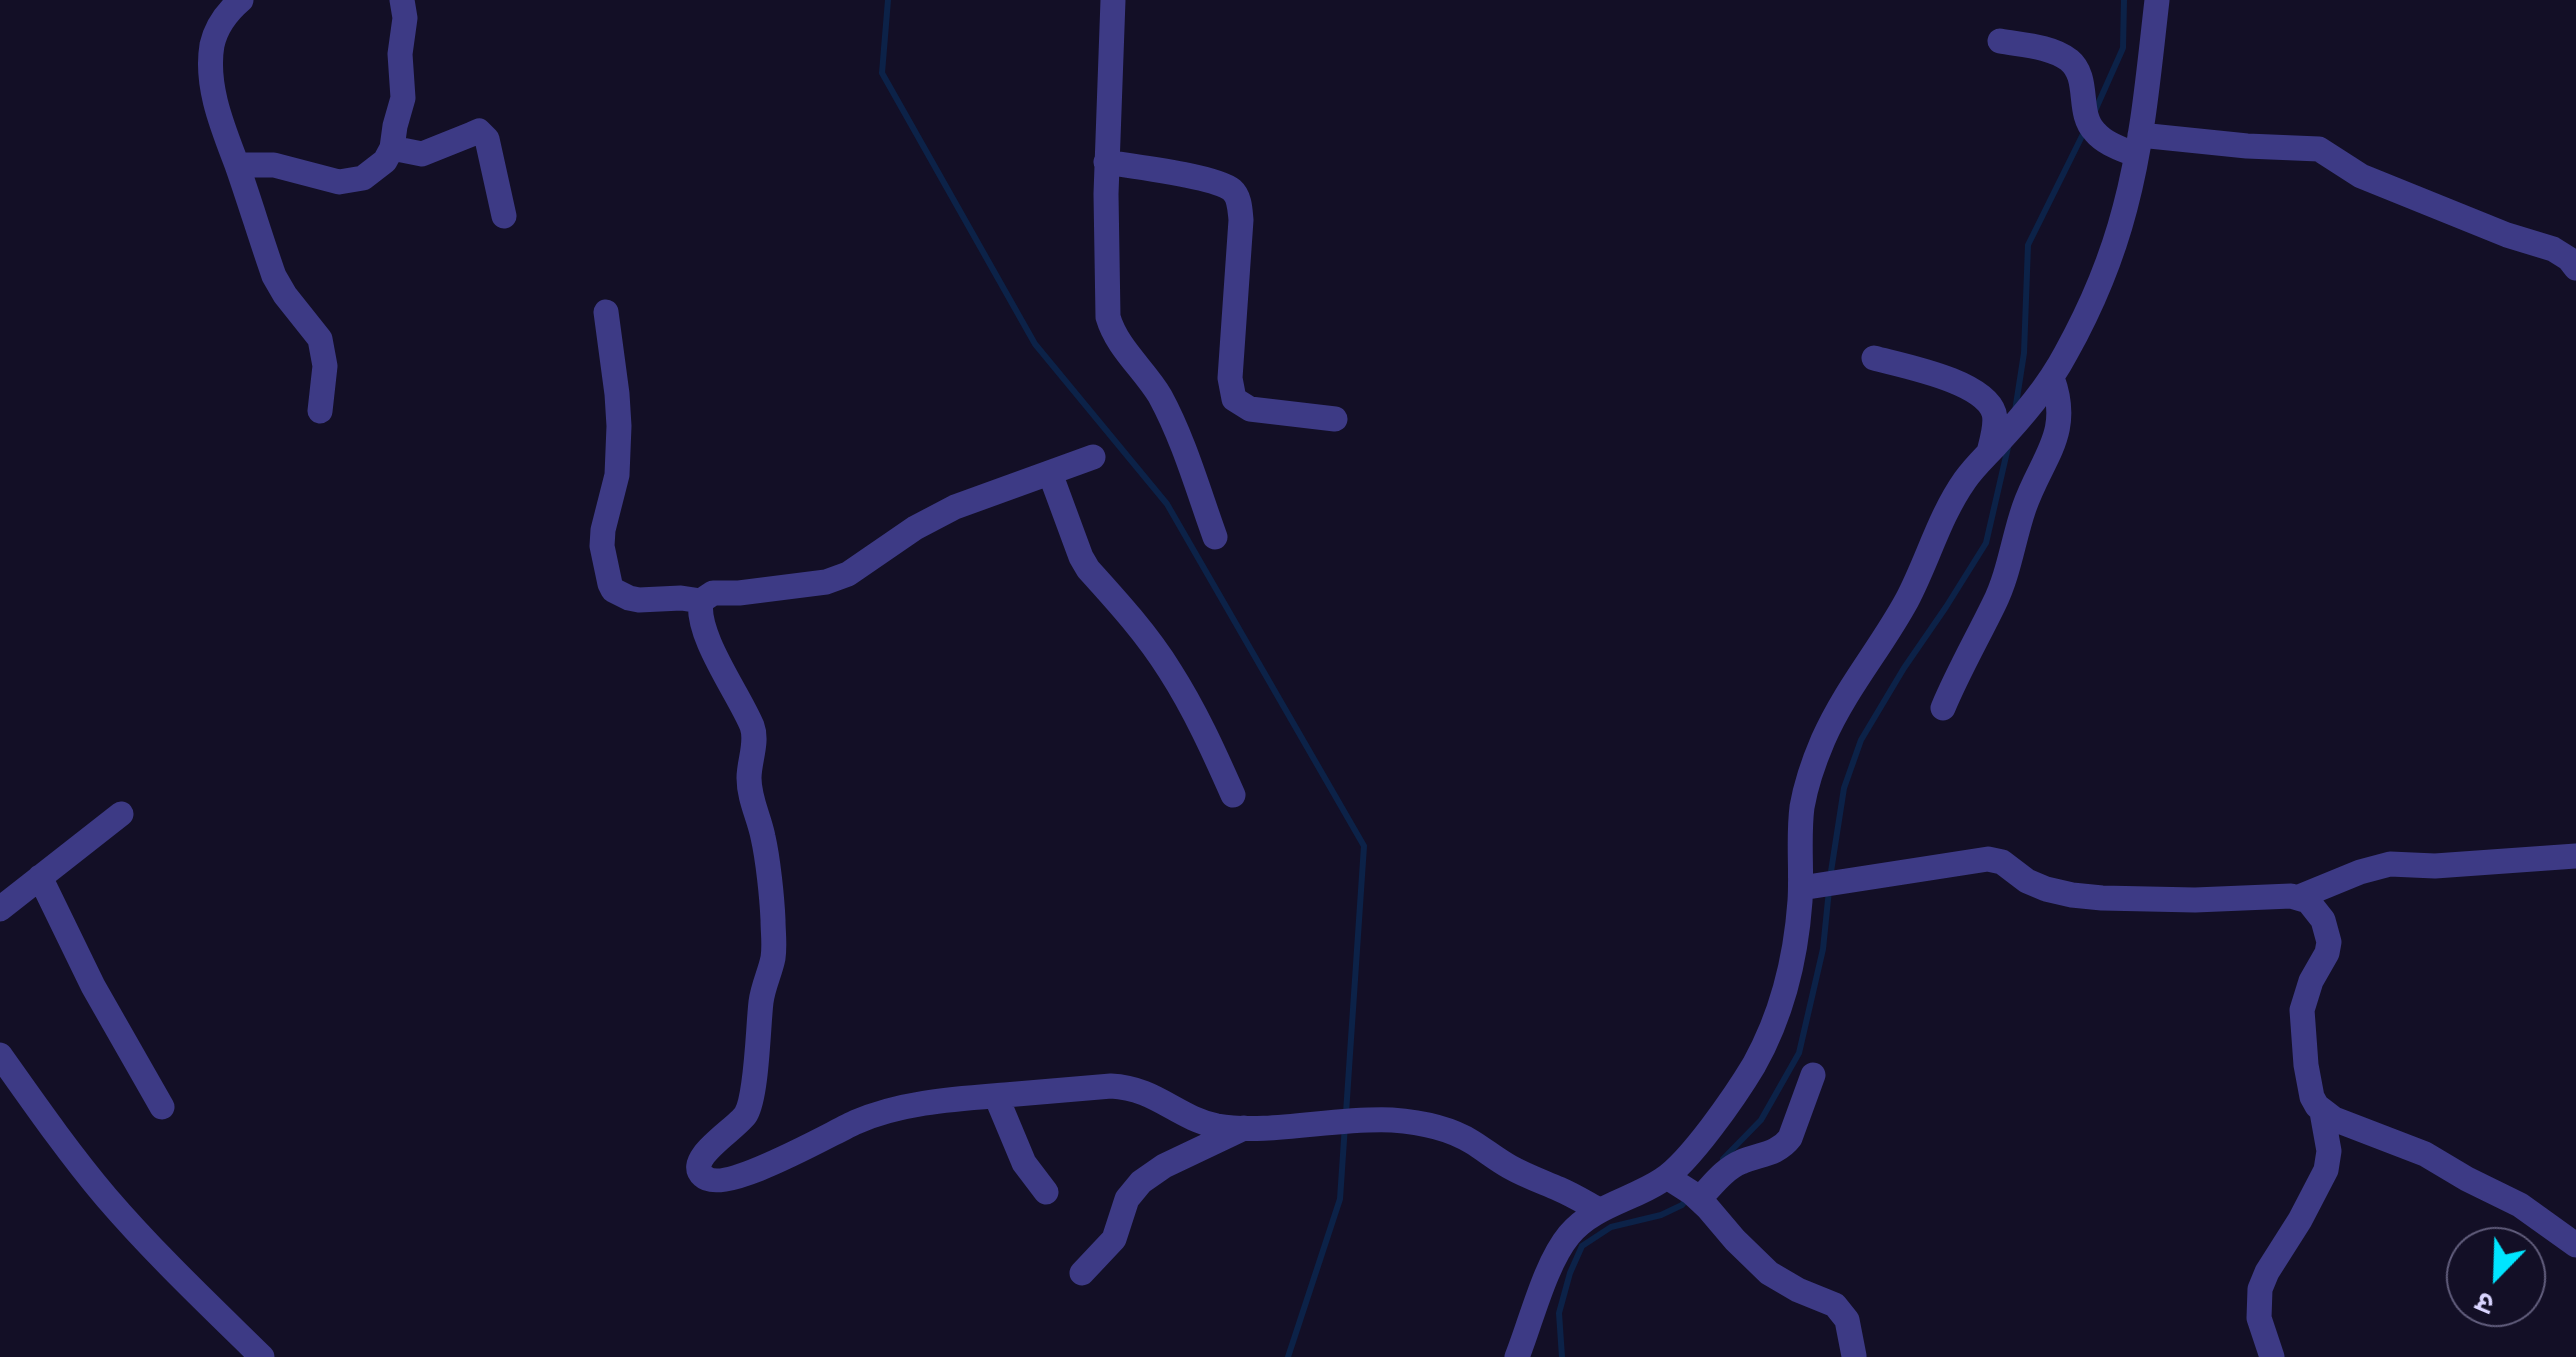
<!DOCTYPE html>
<meta charset="utf-8">
<style>
body{margin:0}
#map{position:relative;width:2576px;height:1357px;overflow:hidden;background:#130f26;font-family:"Fira Sans","Noto Sans Devanagari",sans-serif}
canvas{display:block}
.north{position:absolute;left:2446px;top:1227px;width:100px;height:100px;box-sizing:border-box;background:#130f26;border:2px solid #625e7d;border-radius:50%;rotate:203deg;font-size:28px;font-weight:700;line-height:40px;text-align:center;color:#d9d4ff}
.north::after{content:'';display:block;margin:auto;width:35px;height:45px;background:#00e5ff;clip-path:polygon(50% 0,100% 100%,50% 72%,0 100%)}
</style>
<div id="map">
<canvas width="2576" height="1357"></canvas>
<div class="north">उ</div>
</div>
<script>
const c = document.querySelector('canvas').getContext('2d');
c.lineJoin = 'round';
function trace(path, color, width, dash) {
  c.strokeStyle = color;
  c.lineWidth = width;
  c.lineCap = dash ? 'butt' : 'round';
  c.setLineDash(dash || []);
  c.stroke(path);
}
trace(new Path2D(`
 M888 0 882 73 1035 344 1167 504 1364 846 1346 1113
 M2094 113 2123 48 2124 0
 M2015 411 2024 353 2028 245 2086 128
 M1830 878 1844 788 1861 740 1904 668 1946 607 1986 543 2009 443
 M1723 1159 1761 1120 1799 1053 1823 949 1829 890
 M1288 1357 1340 1199 1345 1125
 M1562 1357 1559 1313 1570 1273 1582 1246 1611 1227 1661 1215 1682 1205 1688 1198`), '#0c2248', 6);
trace(new Path2D(`
 M241 0C227 12 216 27 212 45 205 86 223 128 237 165 250 202 261 239 274 276L285 295 320 339 325 366 320 411
 M1113 0 1106 194 1108 317C1117 348 1144 369 1160 396 1184 440 1198 490 1215 537
 M2000 41C2022 45 2051 46 2069 60 2091 78 2076 113 2095 132 2105 144 2122 149 2136 155
 M2140 135 2247 146 2319 149 2361 176 2507 235 2553 249 2569 259 2576 268
 M392 148 422 154 472 134 479 131 487 139 504 216
 M1106 162C1131 166 1215 176 1232 190 1240 197 1240 210 1241 220L1230 378 1234 399 1250 409 1335 419
 M237 165H274L339 182 363 178 385 161 392 148 395 126 403 98 400 54 405 18 402 0
 M606 312 617 394 619 426 617 475 603 530 602 546 610 584 613 590 629 598 639 600 681 598 701 601
 M1874 358C1904 366 1984 381 1994 413 1997 424 1992 440 1989 452
 M1093 457 955 507 915 528 848 574 826 582 739 593H713L701 601C695 635 739 694 752 726 758 742 749 761 749 778 749 799 759 817 763 837 768 859 772 897 773 920 773 932 775 945 773 958 770 973 763 986 761 1002 758 1027 757 1095 746 1114 738 1128 683 1159 703 1176 724 1196 831 1133 856 1122 902 1102 955 1099 1005 1095 1040 1092 1076 1089 1111 1086 1156 1088 1177 1118 1217 1126 1269 1135 1336 1117 1392 1120 1420 1122 1448 1127 1472 1142 1485 1150 1497 1160 1510 1167 1526 1176 1543 1182 1559 1189 1573 1195 1586 1203 1599 1210
 M1050 473 1081 557 1088 569C1117 601 1147 634 1170 671 1195 710 1214 752 1233 795
 M1943 708C1958 672 1977 639 1994 604 2009 574 2013 540 2024 508 2041 458 2073 434 2052 378
 M40 877 93 986 162 1107
 M1801 888 1988 859 2002 862 2027 881 2046 889 2072 895 2102 898 2195 900 2291 896 2308 901 2323 920 2329 942 2327 953 2311 981 2302 1010 2306 1065 2312 1097 2317 1106 2334 1119 2425 1154 2467 1179 2520 1205 2576 1245
 M2299 897 2360 872 2390 864 2435 866 2576 856
 M0 909 121 814
 M0 1055C34 1103 68 1152 106 1197 154 1253 209 1305 262 1357
 M996 1096 1024 1163 1046 1192
 M1667 1177 1692 1193 1707 1207 1735 1240 1769 1273 1798 1290 1835 1305 1847 1320 1854 1356
 M1699 1199C1712 1186 1724 1169 1741 1162 1759 1154 1777 1155 1790 1138L1813 1075
 M1082 1273 1114 1239 1127 1199 1141 1182 1164 1166 1244 1128
 M1517 1357C1531 1322 1545 1264 1569 1235 1593 1206 1632 1200 1662 1180 1690 1162 1736 1095 1754 1065 1782 1015 1796 957 1800 901 1802 870 1798 838 1802 807 1806 784 1814 761 1823 740 1846 688 1881 648 1907 600 1928 560 1939 517 1965 480 1974 467 1985 457 1996 445 2022 417 2048 387 2066 353 2091 308 2112 258 2125 208 2143 141 2149 69 2157 0
 M2272 1357 2259 1318 2260 1289 2267 1272 2300 1220 2326 1170 2329 1151 2322 1112`), '#3d3a85', 25);
</script>
